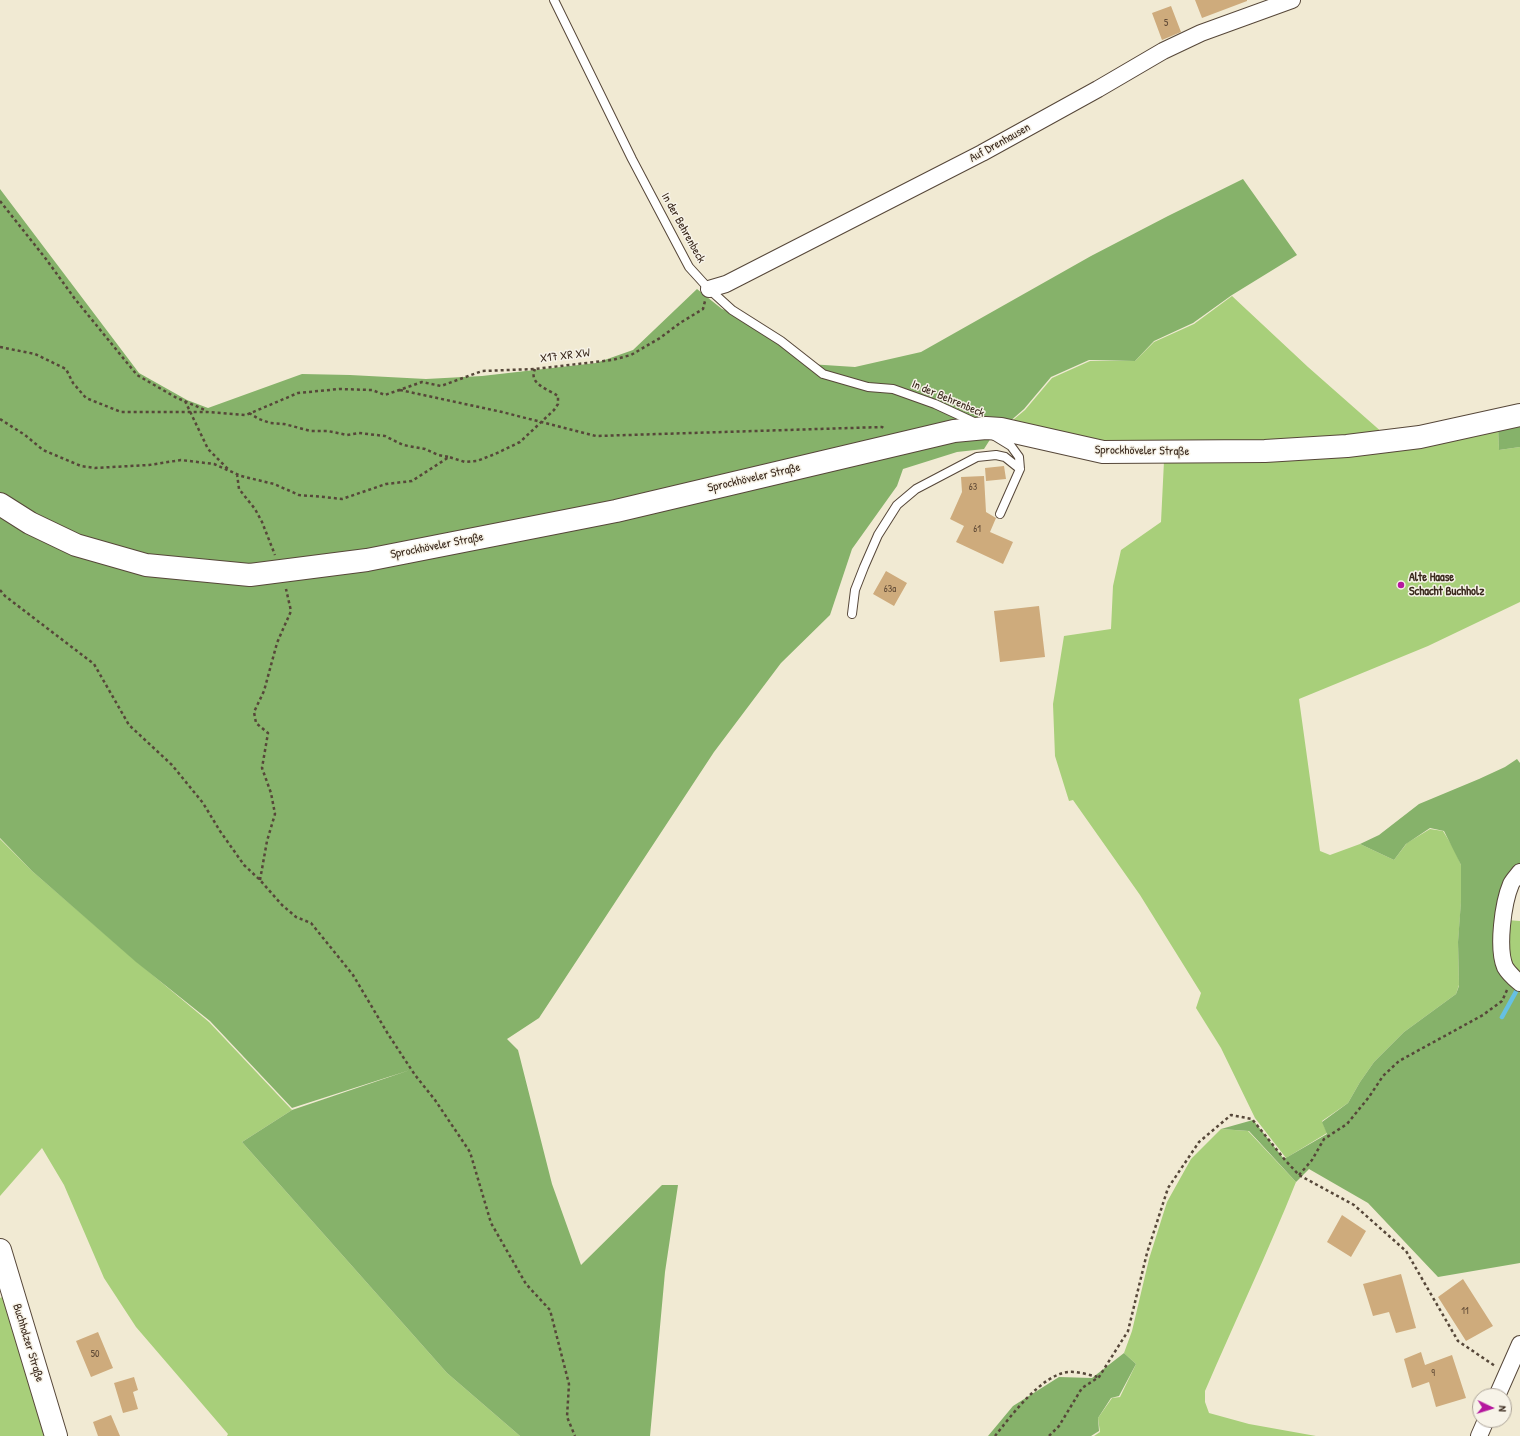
<!DOCTYPE html>
<meta charset="utf-8">
<style>
body{margin:0}
#map{position:relative;width:1520px;height:1436px;overflow:hidden;background:#f1ead3;font-family:"Patrick Hand",sans-serif}
canvas{display:block}
.north{position:absolute;left:1472px;top:1388px;width:40px;height:40px;box-sizing:border-box;background:#f7f3e8;border:1px solid #aca397;border-radius:50%;rotate:94deg;font-size:11px;font-weight:700;line-height:16px;text-align:center;color:#3b2a1e}
.north::after{content:'';display:block;margin:auto;width:14px;height:18px;background:#b5179e;clip-path:polygon(50% 0,100% 100%,50% 72%,0 100%)}
</style>
<div id="map">
<canvas width="1520" height="1436"></canvas>
<div class="north">N</div>
</div>
<script>
const c = document.querySelector('canvas').getContext('2d');
c.lineJoin = 'round';
function fill(path, color) {
  c.fillStyle = color;
  c.fill(path, 'evenodd');
}
function trace(path, color, width, dash) {
  c.strokeStyle = color;
  c.lineWidth = width;
  c.lineCap = dash ? 'butt' : 'round';
  c.setLineDash(dash || []);
  c.stroke(path);
}
function write(font, color, halo, rows, align = 'center') {
  c.font = font + ' "Patrick Hand",sans-serif';
  c.lineWidth = 3;
  c.setLineDash([]);
  c.textBaseline = 'middle';
  c.strokeStyle = halo;
  c.fillStyle = color;
  for (const [text, x, y, turn = 0] of rows) {
    c.save();
    c.translate(x, y);
    c.rotate((+turn || 0) * Math.PI / 180);
    c.textAlign = isNaN(turn) ? turn : align;
    if (halo) c.strokeText(text, 0, 0);
    c.fillText(text, 0, 0);
    c.restore();
  }
}
fill(new Path2D(`
 M1232 296 1308 367 1384 434 1317 440 1105 444 1008 424 1025 410 1052 378 1090 361H1135L1154 342 1194 324Z
 M1498 425 1499 450 1520 447V602L1428 646 1299 699 1320 851 1330 855 1360 844 1394 860 1407 843 1430 829 1443 831 1454 849 1461 865V902L1458 943 1459 985 1456 994 1404 1032 1374 1062 1360 1082 1348 1103 1322 1121 1327 1133 1286 1158 1255 1118 1221 1048 1196 1008 1201 993 1140 895 1073 800 1069 801 1055 756 1053 704 1064 636 1111 629 1113 586 1121 550 1161 522 1164 461Z
 M0 839 32 871 137 962 209 1022 292 1110 242 1142 447 1373 520 1436H227L228 1434 136 1327 104 1278 64 1185 42 1148 0 1196Z
 M1506 920 1520 921V977L1512 968 1504 936Z
 M1221 1129 1248 1131 1296 1182C1268 1252 1235 1321 1205 1391V1402L1209 1413 1249 1424 1316 1436H1094L1100 1432 1098 1418 1112 1398 1120 1397 1136 1364 1124 1353 1132 1331 1149 1259 1167 1202 1191 1159Z
 M7 1295 50 1436H0V1298Z`), '#a8cf7a');
fill(new Path2D(`
 M1243 179 1297 255 1232 295 1193 323 1154 341 1135 361 1089 360 1051 377 1024 409 991 438 984 449 957 452 903 469 897 486 852 549 830 615 781 663 714 752 539 1018 507 1039 518 1050 552 1184 581 1265 662 1185H678L665 1272 650 1436H520L447 1373 242 1142 292 1110 410 1070 292 1108 210 1021 136 962 32 871 0 838V189L139 373 187 400 208 408 302 374 350 375 426 379 482 376 596 363 633 350 697 289 722 309 748 318 809 364 855 367 921 352 1091 256 1168 216Z
 M1520 421V447L1499 450 1498 426Z
 M1517 759 1520 763V866L1498 934 1520 986V1263L1438 1277 1368 1203 1309 1169 1296 1182 1249 1131 1221 1129 1253 1120 1284 1159 1327 1134 1322 1122 1348 1103 1360 1082 1374 1062 1404 1032 1456 994 1459 986 1458 942 1461 901V865L1444 831 1430 828 1406 844 1394 860 1360 844 1379 835 1419 804 1479 779 1505 767Z
 M1124 1353 1136 1364 1119 1396 1111 1398 1098 1418 1099 1431 1091 1436H988L1013 1406 1059 1377 1092 1378Z`), '#86b26a');
trace(new Path2D(`
 M1502 1017 1518 988`), '#66c0e3', 4.5);
fill(new Path2D(`
 M1195 0H1247V1L1202 18Z
 M1171 6 1181 32 1162 40 1152 13Z
 M1004 466 1006 479 986 481 985 468Z
 M984 476 986 512 996 518 990 532 1013 542 1003 564 956 542 964 526 950 519 962 492 961 477Z
 M886 571 907 583 894 606 873 594Z
 M1039 606 1045 657 1000 662 994 611Z
 M1342 1215 1366 1231 1351 1257 1327 1242Z
 M1401 1274 1416 1328 1396 1333 1389 1312 1373 1316 1363 1284Z
 M1463 1279 1493 1326 1466 1341 1438 1297Z
 M98 1332 113 1368 91 1377 76 1341Z
 M1421 1352 1425 1365 1452 1355 1466 1398 1436 1407 1429 1382 1412 1388 1404 1359Z
 M134 1377 138 1390 133 1392 138 1409 123 1413 114 1383Z
 M111 1415 120 1436H98L93 1422Z`), '#ceab7c');
const lane = new Path2D(`
 M554 0 632 159 689 267 709 289 732 310 781 341 823 374 868 387 893 389 935 404 976 423
 M993 435 1011 446 1019 457 1020 469 1000 514
 M852 614 855 590 864 567 878 535 897 505 916 489 977 457 996 455 1005 457 1020 469`);
const street = new Path2D(`
 M709 289 726 284 982 153 1098 89 1163 51 1201 33 1292 0
 M1520 872C1517 876 1513 880 1511 884 1503 903 1497 948 1505 967 1509 974 1514 978 1520 983
 M1497 1396 1520 1344
 M1479 1436 1486 1420`);
const secondary = new Path2D(`
 M0 504 30 523 76 545 146 565 250 575 367 560 616 511 954 431 986 428 1001 429 1103 452 1265 451 1347 446 1420 437 1520 415
 M0 1250 56 1436`);
trace(lane, '#564739', 10);
trace(street, '#564739', 18);
trace(secondary, '#564739', 24);
trace(new Path2D(`
 M0 201 46 259 75 299 137 375 175 397 205 410
 M0 347 35 354 66 369 73 383 86 398 121 412H207L246 415 298 393 339 389 372 390 385 395 422 382 441 386 482 371 535 369 612 360 631 355 660 338 680 323 703 309 705 301
 M400 390 502 412 596 436 882 427 885 429
 M185 401 208 449 229 470
 M249 413 259 419 270 423 284 424 311 431H328L347 435 359 433 385 436 403 445 425 449 438 455 449 457
 M0 419 25 435 43 450 81 466 95 468 149 465 181 460 214 464 241 476 274 484 299 495 324 497 342 499 386 484 412 481 449 457 465 462 477 461 495 454 520 442 554 410 558 404V396C548 389 528 384 535 369
 M237 474 239 489 255 509 262 522 275 555
 M0 590 5 596 94 664 129 725 172 765 203 803 220 831 244 865 260 880 282 905 296 917 311 923 353 975 388 1034 415 1075 435 1100 470 1152 491 1223 526 1284 550 1310 569 1384 567 1417 575 1436
 M260 880 267 841 275 814 271 793 262 768 268 733 256 723 254 712 264 691 277 643 291 611 286 589
 M1299 1175 1312 1160 1324 1139 1347 1124 1369 1097 1383 1076 1399 1061 1483 1015 1502 1001 1507 990
 M995 1436C1011 1416 1041 1375 1068 1372 1078 1371 1089 1375 1098 1377
 M1049 1436 1059 1426 1082 1388 1099 1377 1128 1331 1147 1253 1168 1188 1199 1142 1231 1115 1252 1119 1285 1160 1299 1175 1354 1205 1406 1251 1458 1341 1495 1366`), '#564739', 2.5, [3, 3]);
trace(lane, '#fff', 8);
trace(street, '#fff', 16);
trace(secondary, '#fff', 22);
for (const [x, y, r, color] of [
 [1401,585,4,"#b5179e"]
]) {
  const dot = new Path2D();
  dot.arc(x, y, r, 0, 2 * Math.PI);
  c.fillStyle = color;
  c.fill(dot);
  trace(dot, '#f7f3e8', 1.5);
}
write('10px', '#604a36', null, [
 ["5",1166,23],
 ["63",973,487],
 ["61",977,529],
 ["63a",890,589],
 ["11",1465,1311],
 ["50",95,1354],
 ["9",1433,1373]
]);
write('12px', '#3b2a1e', '#f7f3e8', [
 ["Auf Drenhausen",1000,143,-29],
 ["In der Behrenbeck",683,228,61],
 ["X17 XR XW",565,356,-7],
 ["In der Behrenbeck",948,399,23],
 ["Sprockhöveler Straße",1142,451,1],
 ["Sprockhöveler Straße",754,478,-13],
 ["Sprockhöveler Straße",437,546,-11],
 ["Buchholzer Straße",28,1343,73]
]);
write('bold 12px', '#3b2a1e', '#f7f3e8', [
 ["Alte Haase",1409,578],
 ["Schacht Buchholz",1409,592]
], 'left');
</script>
